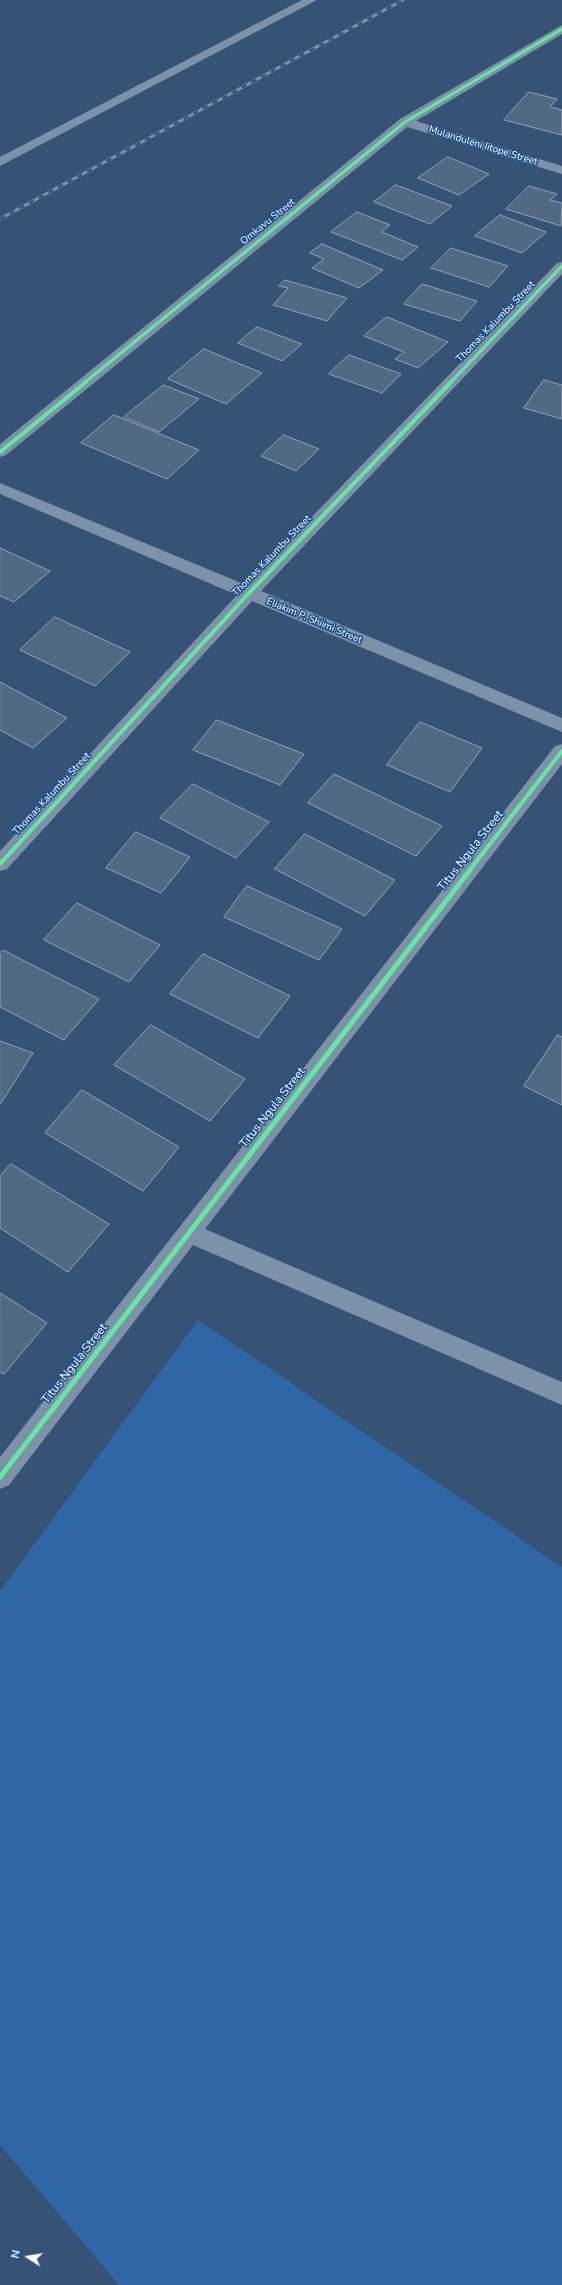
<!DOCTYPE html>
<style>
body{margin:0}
#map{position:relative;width:562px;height:2285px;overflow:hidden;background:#365274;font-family:"Nunito Sans",sans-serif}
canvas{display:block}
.north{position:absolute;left:8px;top:2237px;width:40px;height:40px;-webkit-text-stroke:3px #1b4f8f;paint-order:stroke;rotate:282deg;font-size:11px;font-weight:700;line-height:16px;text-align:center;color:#fff}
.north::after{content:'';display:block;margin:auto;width:14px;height:18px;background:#fff;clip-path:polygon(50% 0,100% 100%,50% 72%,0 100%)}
</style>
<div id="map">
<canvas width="562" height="2285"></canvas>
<div class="north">N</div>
</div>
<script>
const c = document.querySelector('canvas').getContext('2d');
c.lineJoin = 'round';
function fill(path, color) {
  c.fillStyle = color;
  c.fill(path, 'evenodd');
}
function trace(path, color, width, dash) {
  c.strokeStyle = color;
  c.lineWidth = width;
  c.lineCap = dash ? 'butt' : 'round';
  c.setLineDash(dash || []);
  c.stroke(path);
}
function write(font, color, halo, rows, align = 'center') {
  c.font = font + ' "Nunito Sans",sans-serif';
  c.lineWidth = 3;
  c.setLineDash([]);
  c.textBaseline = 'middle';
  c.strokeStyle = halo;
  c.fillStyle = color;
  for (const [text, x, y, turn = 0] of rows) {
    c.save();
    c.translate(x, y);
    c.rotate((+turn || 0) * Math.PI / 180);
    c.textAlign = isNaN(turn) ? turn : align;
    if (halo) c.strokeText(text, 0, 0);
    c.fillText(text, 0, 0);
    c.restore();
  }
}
fill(new Path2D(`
 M198 1320 562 1567V2285H119L0 2145V1591Z`), '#2f66a5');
const building = new Path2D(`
 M529 92 557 99 550 107 562 110V135L504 120Z
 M448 157 489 174 459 195 418 178Z
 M396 185 452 206 430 224 374 202Z
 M529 186 557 194 550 200 562 203 561 226 506 209Z
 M357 212 390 225 382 232 418 247 402 260 331 232Z
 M500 215 546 232 522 253 475 236Z
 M322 244 383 270 359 288 312 268 324 259 310 253Z
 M451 248 508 266 489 287 431 268Z
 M285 280 347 298 327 321 273 305 288 288 279 286Z
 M422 284 477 301 460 321 404 304Z
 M387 317 448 342 418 368 395 359 404 352 364 336Z
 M257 327 302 344 282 361 238 343Z
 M204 349 262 373 226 404 168 379Z
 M349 355 401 374 382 393 329 374Z
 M544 380 562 385V419L524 408Z
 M164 385 199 399 159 432 124 417Z
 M114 415 199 450 167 479 81 443Z
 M284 435 319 449 296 471 261 456Z
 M0 548 50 571 14 602 0 596Z
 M55 617 130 652 95 686 20 650Z
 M0 682 67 718 33 748 0 730Z
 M217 720 304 754 280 785 193 750Z
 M420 722 482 748 450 792 387 765Z
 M334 774 442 826 416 856 308 803Z
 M193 784 269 822 236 858 160 818Z
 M136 832 190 857 161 893 106 868Z
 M305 834 395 880 365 916 275 869Z
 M247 886 342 929 319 960 224 917Z
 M77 903 160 945 129 982 44 940Z
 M3 950 99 999 64 1040 0 1007V953Z
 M203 954 290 996 258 1038 170 994Z
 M151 1025 245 1079 210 1121 114 1065Z
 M558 1035 562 1037V1105L524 1086Z
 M0 1041 33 1053 1 1103H0Z
 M82 1090 179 1147 143 1191 45 1133Z
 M11 1164 109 1224 68 1272 0 1228V1176Z
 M0 1293 47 1323 4 1374 0 1372Z`);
fill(building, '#526984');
trace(building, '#92a2b6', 1);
fill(new Path2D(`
 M302 0H317L0 166V157Z
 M562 25V34L416 121 562 166V174L407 127 6 455 0 457V444L400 119Z
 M562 262V274L261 591 562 718V732L252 601 7 869 0 871V851L237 595 0 494V483L246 585 557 263Z
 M562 744V764L205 1229 562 1382V1405L193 1245 9 1485 0 1489V1457L555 746Z`), '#7d92a8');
const rail = new Path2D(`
 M0 219 403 0`);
trace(rail, '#7e92a7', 3);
trace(rail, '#1b4f8f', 2, [5.5]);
trace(new Path2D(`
 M84 383 405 122 562 29
 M450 383 562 266`), '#66e7a1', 3);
trace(new Path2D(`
 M0 452 86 382
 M0 864 248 594 451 382
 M469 871 562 751`), '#66e7a1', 4);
trace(new Path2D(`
 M0 1477 470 870`), '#66e7a1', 5);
write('10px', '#fff', '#1b4f8f', [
 ["Mulanduleni Iitope Street",483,146,17],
 ["Omkavu Street",268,222,-39],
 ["Thomas Kalumbu Street",496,322,-46],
 ["Thomas Kalumbu Street",272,556,-46],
 ["Eliakim P. Shiimi Street",314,621,23],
 ["Thomas Kalumbu Street",52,794,-47]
]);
write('12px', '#fff', '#1b4f8f', [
 ["Titus Ngula Street",471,851,-52],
 ["Titus Ngula Street",273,1108,-52],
 ["Titus Ngula Street",75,1364,-52]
]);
</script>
